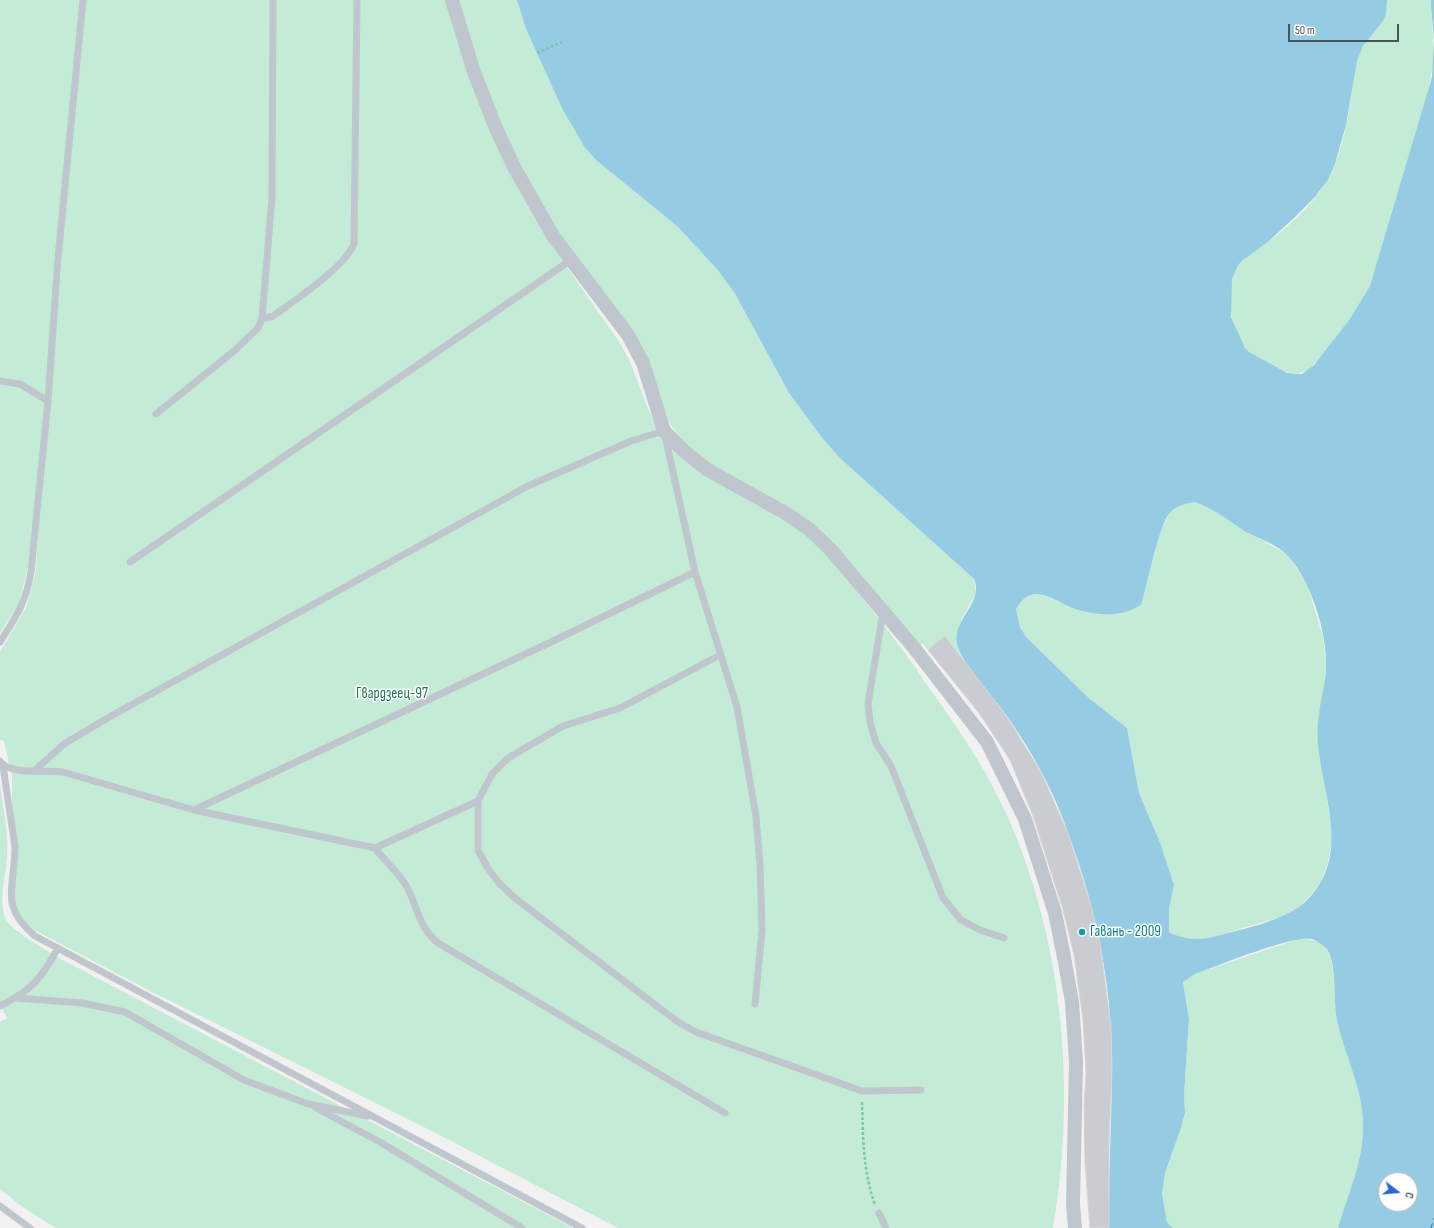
<!DOCTYPE html>
<meta charset="utf-8">
<style>
body{margin:0}
#map{position:relative;width:1434px;height:1228px;overflow:hidden;background:#f2f1f1;font-family:"Sofia Sans Condensed",sans-serif}
canvas{display:block}
.north{position:absolute;left:1378px;top:1172px;width:40px;height:40px;box-sizing:border-box;background:#fff;border:1px solid #b7babe;border-radius:50%;rotate:106deg;font-size:11px;font-weight:700;line-height:16px;text-align:center;color:#4a525c}
.north::after{content:'';display:block;margin:auto;width:14px;height:18px;background:#2c66d1;clip-path:polygon(50% 0,100% 100%,50% 72%,0 100%)}
.scale{position:absolute;left:1288px;top:24px;width:111px;height:18px;box-sizing:border-box;border:2px solid #4a525c;border-top:0;padding-left:5px;font-size:12px;line-height:14px;white-space:nowrap;color:#4a525c;-webkit-text-stroke:3px #fff;paint-order:stroke}
</style>
<div id="map">
<canvas width="1434" height="1228"></canvas>
<div class="north">С</div>
<div class="scale">50 m</div>
</div>
<script>
const c = document.querySelector('canvas').getContext('2d');
c.lineJoin = 'round';
function fill(path, color) {
  c.fillStyle = color;
  c.fill(path, 'evenodd');
}
function trace(path, color, width, dash) {
  c.strokeStyle = color;
  c.lineWidth = width;
  c.lineCap = dash ? 'butt' : 'round';
  c.setLineDash(dash || []);
  c.stroke(path);
}
function write(font, color, halo, rows, align = 'center') {
  c.font = font + ' "Sofia Sans Condensed",sans-serif';
  c.lineWidth = 3;
  c.setLineDash([]);
  c.textBaseline = 'middle';
  c.strokeStyle = halo;
  c.fillStyle = color;
  for (const [text, x, y, turn = 0] of rows) {
    c.save();
    c.translate(x, y);
    c.rotate((+turn || 0) * Math.PI / 180);
    c.textAlign = isNaN(turn) ? turn : align;
    if (halo) c.strokeText(text, 0, 0);
    c.fillText(text, 0, 0);
    c.restore();
  }
}
fill(new Path2D(`
 M0 0H450L497 145 511 176 543 233 620 343 631 364 649 411 659 429C692 452 724 475 757 498 772 509 789 519 803 531 831 556 852 585 875 614 891 635 908 656 923 679 945 710 967 741 986 774 1061 908 1079 1079 1053 1228H618L424 1127 152 992 21 923 10 892 18 859 17 840 12 815V777L4 741 0 740V652L27 606 35 575 62 257 28 567 19 604 0 633Z
 M459 0H517L526 29 573 128 596 160 678 227 718 269 734 292 789 393 823 439 841 459 974 579 976 593 961 620V654L967 663 945 636 928 650 922 643 915 649 849 566 687 447 671 425 661 404 651 370 556 229 521 170 490 101Z
 M1387 0H1431L1434 59 1428 91 1374 276C1362 308 1332 346 1308 370 1288 381 1266 362 1249 352L1245 348C1241 339 1234 328 1232 318 1228 303 1229 278 1238 265 1245 256 1257 250 1267 243 1289 226 1320 198 1332 172 1342 150 1347 123 1351 99 1353 85 1353 69 1359 55 1367 34 1387 24 1387 0Z
 M1194 502 1207 506 1246 531 1288 555 1307 584 1323 637 1326 664 1319 754 1333 835 1328 862 1321 881 1309 897 1298 907 1284 916 1209 938C1194 940 1183 939 1169 932V909L1174 885 1161 845 1139 793 1127 728 1090 699 1027 638 1020 627 1016 609C1034 579 1056 605 1078 610 1101 616 1121 616 1141 605L1161 530 1169 514 1181 505Z
 M0 785C4 812 10 840 6 868 3 884 0 902 5 918 13 933 45 948 59 958L573 1228H56L24 1208 0 1189V1022L7 1018 0 1003Z
 M1298 939C1310 939 1321 940 1327 951 1337 965 1333 1002 1337 1020 1345 1058 1365 1092 1363 1131 1362 1164 1347 1197 1338 1228H1173L1167 1222 1162 1194 1165 1173 1181 1128 1185 1113 1184 1095 1189 1019 1183 982 1195 974Z`), '#c4ebd6');
fill(new Path2D(`
 M517 0H1387L1386 14 1383 21 1363 46 1357 61 1346 125 1335 164 1328 180 1315 197 1295 217 1268 242 1243 260 1238 265 1232 279 1231 317 1245 348 1249 352 1287 373 1302 374 1314 365 1350 319 1370 286 1432 77 1434 40 1431 5V0H1434V1228H1338C1347 1197 1362 1164 1363 1131 1365 1092 1345 1058 1337 1020 1333 1002 1337 966 1328 951 1325 946 1316 940 1311 939 1292 935 1217 966 1195 974L1183 982 1189 1019 1184 1095 1185 1113 1181 1128 1165 1173 1162 1194 1167 1222 1173 1228H1109C1108 1162 1114 1096 1111 1030 1107 952 1086 874 1056 802 1042 770 1024 740 1004 712 989 692 967 671 958 647 949 621 985 603 974 579L841 459 823 439 789 393 734 292 717 269 678 227 596 160 584 146 563 110 526 29ZM1194 502C1214 508 1229 521 1246 532 1260 539 1278 545 1288 556 1311 581 1327 632 1326 666 1326 682 1321 697 1319 714 1317 727 1317 740 1319 753 1325 802 1349 855 1309 898 1287 922 1240 929 1209 938 1194 940 1183 939 1169 932V909L1174 885 1161 845 1139 793 1127 728 1090 699 1027 638 1020 627 1016 609C1034 578 1057 605 1078 610 1101 616 1121 617 1141 605 1147 587 1159 525 1169 514 1176 506 1185 504 1194 502ZM1386 1180H1410V1204H1386Z`), '#95cce4');
trace(new Path2D(`
 M1431 1228 1434 1218`), '#1b779e', 1, [5, 4]);
const building = new Path2D(`
 M945 636 1005 714 1041 772 1069 836 1091 906 1100 943 1111 1028 1112 1068 1109 1142V1228H1090L1085 1164 1084 1105 1086 1073 1083 1020 1074 955 1063 910 1033 816 1010 760 979 713 928 650Z`);
fill(building, '#cbccd2');
trace(building, '#d5d6db', 1);
trace(new Path2D(`
 M537 53 562 42
 M862 1102C863 1138 863 1171 875 1205`), '#7fc6a9', 2.5, [3, 2]);
trace(new Path2D(`
 M273 0 272 197 262 319 273 316C295 300 344 268 354 244L357 0
 M0 381 20 384 48 401
 M156 414 234 351 258 328 262 319
 M130 562 571 260
 M883 612 868 704 870 722 876 743 891 766 943 898 961 920 980 930 1004 938
 M0 642C16 617 26 603 31 572L48 401 58 258 83 0
 M720 655 620 708 563 726 508 758 492 774 478 801V850L487 867 499 883 516 899 678 1022 696 1032 862 1091 921 1090
 M0 761C11 776 44 769 63 772L194 810 375 848 478 801
 M3 766 15 847C14 892 0 906 35 936L582 1228
 M35 770 64 744 111 716 528 486 631 441 664 431 695 572 737 707 756 816 760 865 762 930 755 1004
 M194 810 551 642 695 572
 M375 848C385 861 399 873 407 887 418 908 418 926 438 943L725 1113
 M16 998 82 1003 125 1012 244 1080 308 1104 368 1116
 M0 1006C32 990 41 979 58 948
 M316 1108 380 1142 522 1228
 M0 1206 30 1228
 M879 1213 886 1228`), '#c0c6cd', 7);
trace(new Path2D(`
 M452 0 474 72 495 126 515 169 553 236 628 335 643 363 664 431 685 452 708 470 787 514 809 529 830 549 915 649 987 742 1025 819 1055 913 1064 957 1072 1002 1076 1062 1073 1204 1075 1228`), '#c0c6cd', 14);
for (const [x, y, r, color] of [
 [1082,932,4,"#0f9aa8"]
]) {
  const dot = new Path2D();
  dot.arc(x, y, r, 0, 2 * Math.PI);
  c.fillStyle = color;
  c.fill(dot);
  trace(dot, '#fff', 1.5);
}
write('15px', '#217754', '#fff', [
 ["Гвардзеец-97",392,694]
]);
write('15px', '#0d838f', '#fff', [
 ["Гавань - 2009",1090,932]
], 'left');
</script>
